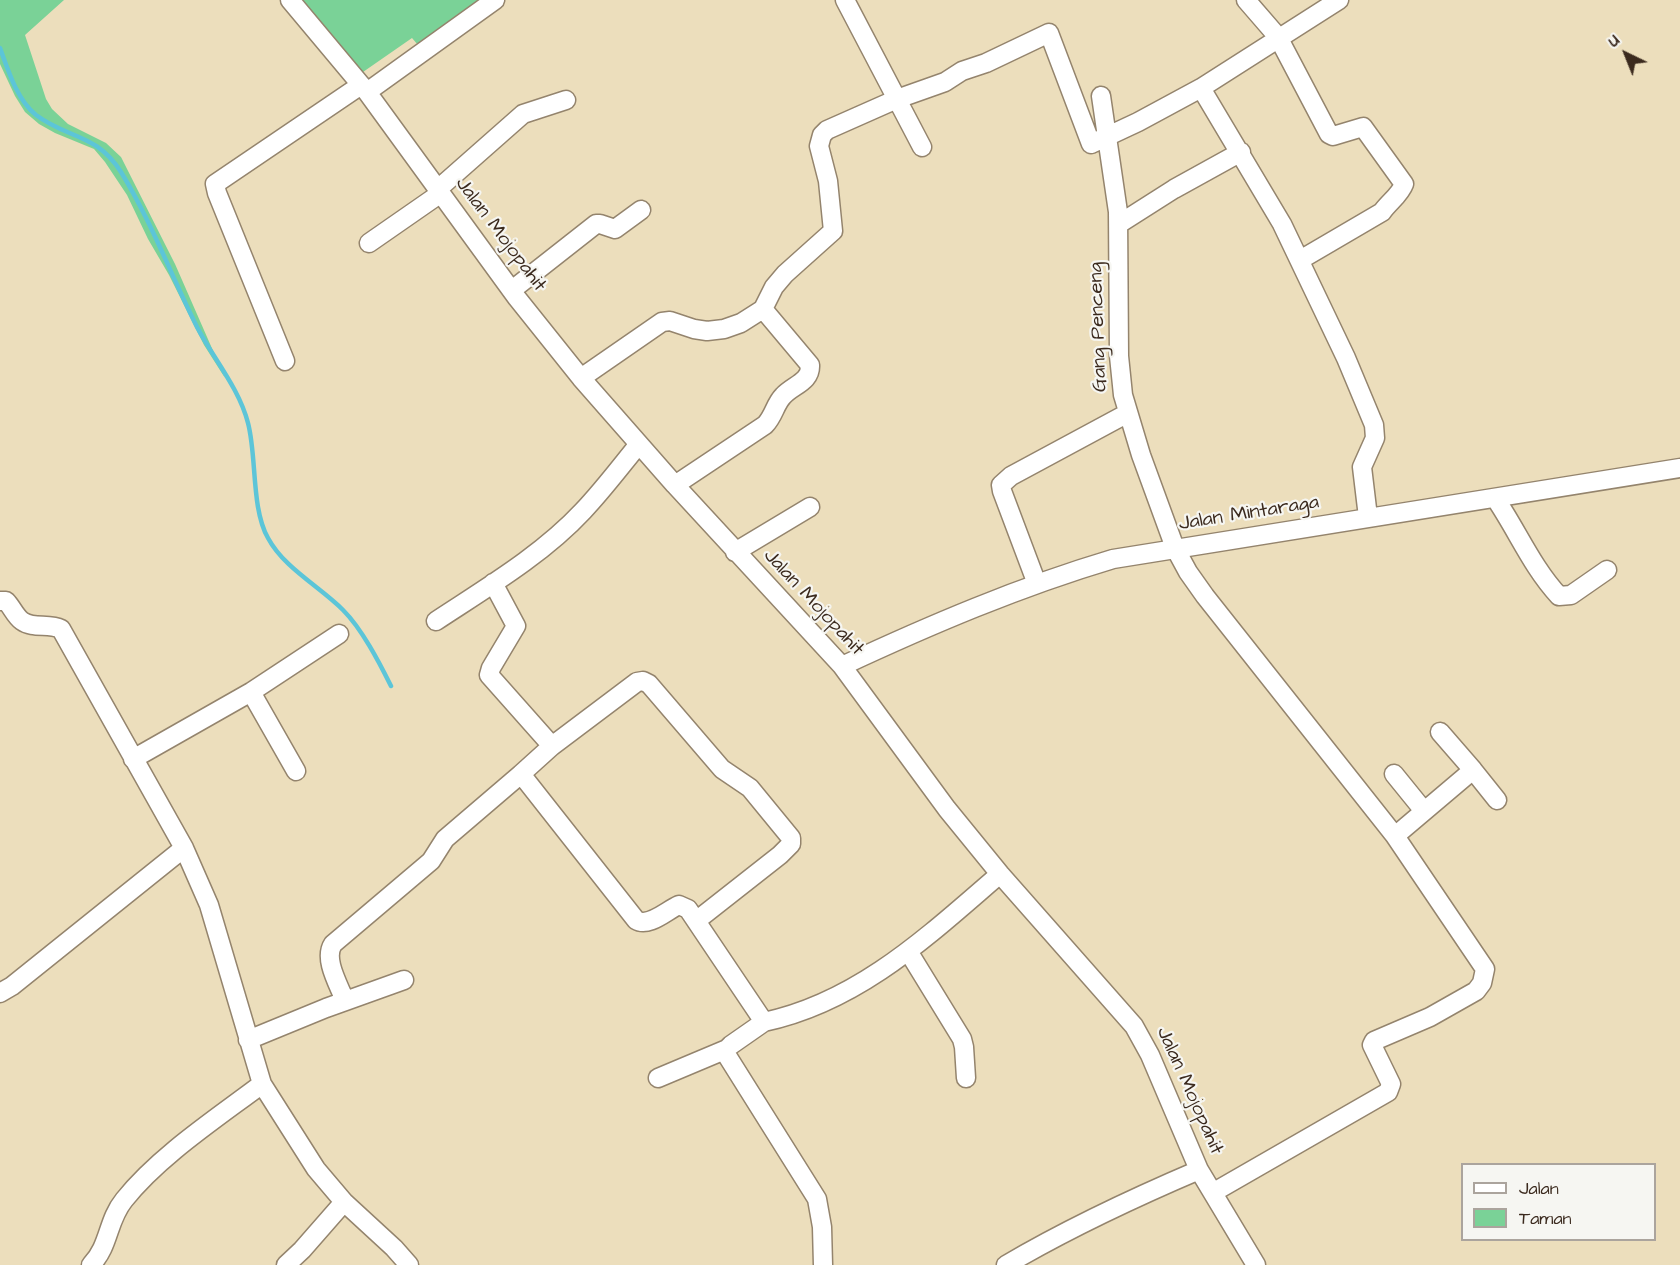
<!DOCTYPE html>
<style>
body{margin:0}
#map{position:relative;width:1680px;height:1265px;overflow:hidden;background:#ecdebc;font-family:"Architects Daughter",sans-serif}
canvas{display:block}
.legend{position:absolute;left:1461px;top:1163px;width:195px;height:78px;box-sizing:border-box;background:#f6f6f2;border:2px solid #aba49d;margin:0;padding:8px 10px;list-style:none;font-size:18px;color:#3b2a1e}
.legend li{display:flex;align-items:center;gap:12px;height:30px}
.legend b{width:30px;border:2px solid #aba49d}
.north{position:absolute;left:1596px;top:24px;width:60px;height:60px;-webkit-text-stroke:4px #f6f6f2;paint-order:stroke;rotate:317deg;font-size:16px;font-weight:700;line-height:24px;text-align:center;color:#3b2a1e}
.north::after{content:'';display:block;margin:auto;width:21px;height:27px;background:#3b2a1e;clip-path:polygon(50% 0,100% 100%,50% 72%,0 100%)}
</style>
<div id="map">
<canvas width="1680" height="1265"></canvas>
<ul class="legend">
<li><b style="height:8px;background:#fff"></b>Jalan</li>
<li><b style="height:16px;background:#7ad297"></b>Taman</li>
</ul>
<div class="north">U</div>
</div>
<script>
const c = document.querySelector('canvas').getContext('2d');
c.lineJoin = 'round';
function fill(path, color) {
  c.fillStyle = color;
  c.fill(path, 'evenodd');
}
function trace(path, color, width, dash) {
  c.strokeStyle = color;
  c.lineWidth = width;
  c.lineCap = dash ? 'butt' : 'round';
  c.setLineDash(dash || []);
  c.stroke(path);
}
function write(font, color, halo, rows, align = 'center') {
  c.font = font + ' "Architects Daughter",sans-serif';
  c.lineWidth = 4.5;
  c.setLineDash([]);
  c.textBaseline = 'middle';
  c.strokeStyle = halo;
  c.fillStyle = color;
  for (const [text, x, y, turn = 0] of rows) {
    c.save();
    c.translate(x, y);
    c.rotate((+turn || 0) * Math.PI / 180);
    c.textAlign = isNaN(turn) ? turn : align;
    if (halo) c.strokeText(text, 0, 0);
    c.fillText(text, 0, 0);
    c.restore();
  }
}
fill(new Path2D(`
 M0 0H64L25 35 46 99 52 109 68 124 106 143 121 157 175 264 225 378 204 345 169 275 148 239 127 195 105 162 94 149 55 133 39 124 25 112 15 96 0 64Z
 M301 0H480L418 45 412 38 363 72Z`), '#7ad297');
trace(new Path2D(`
 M0 48C8 70 17 100 36 115 68 139 96 133 121 172 151 221 171 275 197 327 213 358 239 388 248 423 257 457 251 508 268 538 284 568 319 586 343 610 362 629 379 662 391 686`), '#5cc5d8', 4.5);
const minor = new Path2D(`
 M290 0 367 92 517 298 581 378 675 485 842 666 947 809 1000 874 1134 1026 1150 1055 1199 1170 1256 1265
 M845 0 922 147
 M1246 0 1278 37 1329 134 1333 136 1363 127 1404 184C1400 195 1389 202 1382 212L1300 260
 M1201 88 1339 0
 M367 92 495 0
 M1101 96 1118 212 1119 356 1123 395 1141 455 1175 548 1188 572 1205 596 1395 836 1485 969 1482 983 1476 991 1430 1017 1374 1041 1372 1045 1391 1084 1388 1092 1214 1192
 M438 189 523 114 566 100
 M1119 224 1174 189 1241 152
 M369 243 441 193
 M512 290 596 224H600L615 229 641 210
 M285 361 217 193 215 184 361 85
 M581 378 662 322 670 321 694 329 707 331 724 329 741 323 763 309 774 287 785 274 833 231 828 181 819 146 822 135 827 130 897 99 945 82 962 71 986 63 1049 33 1091 144 1138 122 1201 88 1282 224 1346 358 1374 425 1375 438 1362 467 1368 517
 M675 485 765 425C774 416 775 404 783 396 793 385 811 382 810 365L763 309
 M1495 498C1517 530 1532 567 1559 596L1571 595 1607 570
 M735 552 810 507
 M493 583 516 626 491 668 489 675 552 746 637 682 643 681 649 684 722 769 750 788 791 838V844L780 855 696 921
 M1037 584 1002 491 1001 485 1011 476 1128 413
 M0 601H6C12 607 15 616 22 621 33 629 49 623 61 629L184 848 209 905 262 1084 316 1169 344 1202 394 1248 409 1265
 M436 621C486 588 542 555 583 511 603 490 621 466 639 444
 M842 666C930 625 1019 587 1113 559L1680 468
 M251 692 296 771
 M1440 732 1473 770
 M552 746 521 774 636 920C649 928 667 910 679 905L688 909 764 1022 731 1045 727 1049 726 1054 817 1199 822 1227 823 1265
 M133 759 251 692 339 634
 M1394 774 1424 811
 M1395 836 1473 770 1497 800
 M908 951 962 1039 964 1047 966 1078
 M0 993 12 986 184 848
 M345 1001C339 985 323 959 333 944L431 861 445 839 521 774
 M764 1022C859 1002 929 935 1000 874
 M248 1040 326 1008 404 980
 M658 1078 727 1049
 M91 1265C110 1245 107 1221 124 1200 159 1156 217 1118 262 1084
 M286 1265 302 1250 344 1202
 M1006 1265C1069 1228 1131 1199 1199 1170`);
trace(minor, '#94846d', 21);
trace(minor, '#fff', 18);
write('20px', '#3b2a1e', '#f6f6f2', [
 ["Jalan Mojopahit",500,235,53],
 ["Gang Penceng",1099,327,-92],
 ["Jalan Mintaraga",1249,514,-9],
 ["Jalan Mojopahit",813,603,47],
 ["Jalan Mojopahit",1189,1091,66]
]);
</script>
